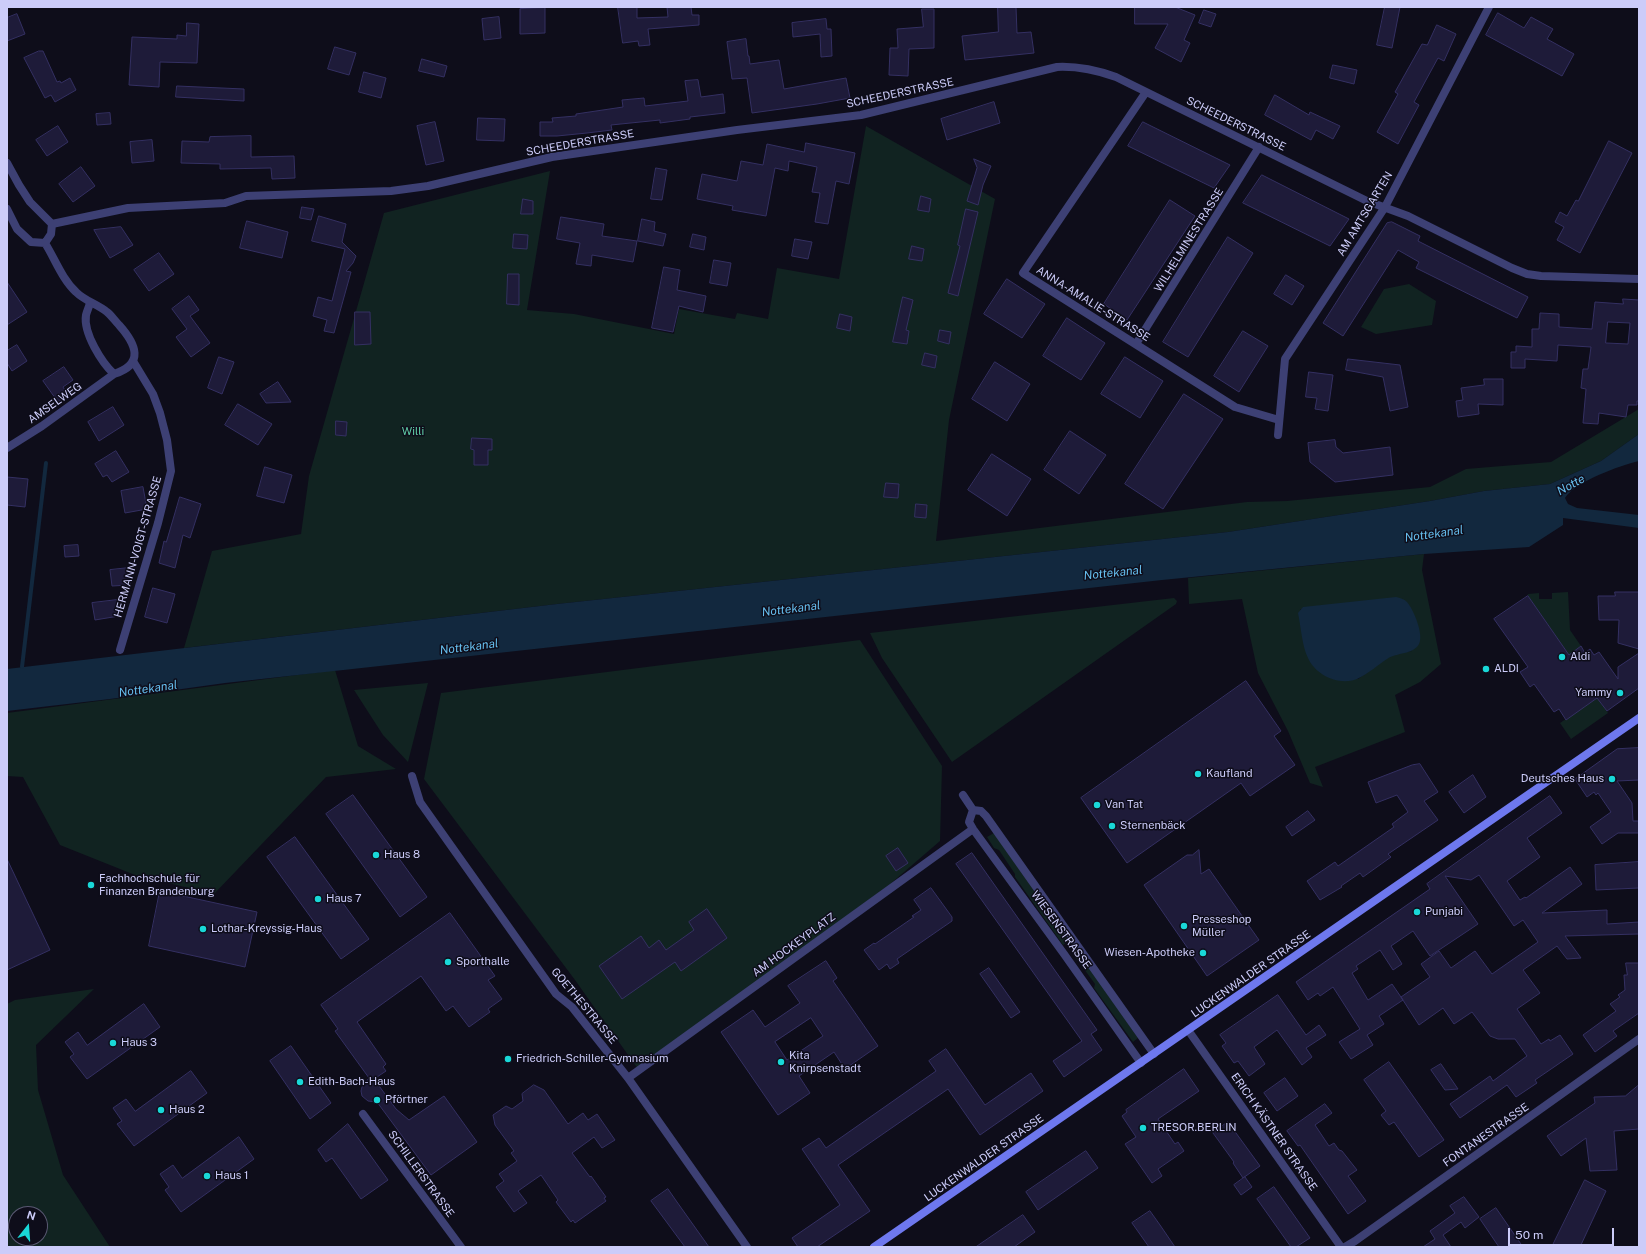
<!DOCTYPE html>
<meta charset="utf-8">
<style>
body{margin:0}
#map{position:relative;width:1646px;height:1254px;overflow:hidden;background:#0e0d1a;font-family:"Public Sans",sans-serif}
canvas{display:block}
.frame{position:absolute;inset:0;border:8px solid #ccccf9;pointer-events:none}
.north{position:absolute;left:8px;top:1206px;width:40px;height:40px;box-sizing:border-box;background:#0e0d1a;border:1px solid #5a5973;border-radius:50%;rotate:17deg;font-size:11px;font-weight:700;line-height:16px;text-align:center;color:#ccccf9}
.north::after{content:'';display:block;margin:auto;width:14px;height:18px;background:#19d8d8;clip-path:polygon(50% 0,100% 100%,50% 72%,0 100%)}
.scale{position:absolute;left:1508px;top:1228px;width:106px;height:18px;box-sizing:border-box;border:2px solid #ccccf9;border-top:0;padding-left:5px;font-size:12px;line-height:14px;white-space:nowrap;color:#ccccf9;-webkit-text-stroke:3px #0e0d1a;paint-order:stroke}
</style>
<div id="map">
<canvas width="1646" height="1254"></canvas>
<div class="frame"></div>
<div class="north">N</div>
<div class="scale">50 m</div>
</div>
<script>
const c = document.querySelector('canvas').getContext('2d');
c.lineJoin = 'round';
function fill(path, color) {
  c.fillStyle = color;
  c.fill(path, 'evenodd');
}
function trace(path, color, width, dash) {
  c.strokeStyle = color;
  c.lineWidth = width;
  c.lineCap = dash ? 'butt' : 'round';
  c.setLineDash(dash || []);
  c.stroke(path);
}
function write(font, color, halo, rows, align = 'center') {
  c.font = font + ' "Public Sans",sans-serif';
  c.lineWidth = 3;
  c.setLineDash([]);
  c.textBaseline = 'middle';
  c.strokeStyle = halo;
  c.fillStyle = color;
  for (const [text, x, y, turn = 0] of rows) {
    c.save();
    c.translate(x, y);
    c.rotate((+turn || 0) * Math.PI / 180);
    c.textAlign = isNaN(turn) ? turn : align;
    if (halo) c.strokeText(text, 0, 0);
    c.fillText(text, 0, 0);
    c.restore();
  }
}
fill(new Path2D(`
 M866 126 995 199 949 420 936 541 1247 502 1287 501 1430 487 1466 469 1551 462 1639 409V434L1601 461 1550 484 1484 491 1430 501 1228 532 557 604 184 648 212 551 301 534 309 476 384 213 550 171 527 310 574 314 674 334 679 309 735 319 737 313 768 319 777 268 839 279Z
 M1409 284 1436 301 1432 325 1376 334 1361 327 1384 289Z
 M1424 554 1422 570 1441 664 1420 682 1395 695 1405 732 1315 767 1323 787 1310 783 1288 731 1258 673 1242 599 1189 604 1188 578ZM1300 609 1412 651 1396 653 1388 657 1358 679Z
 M1568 592 1570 630 1581 646 1569 655 1528 596V594L1539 593V599H1552V593Z
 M1174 598 1177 601 1176 604 952 762 882 658 870 633Z
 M860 640 942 766 940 841 889 885 638 1069 575 980 424 779 441 693Z
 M335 670 358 746 396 769 326 777 214 894 135 875 60 845 23 777 7 776V713Z
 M428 683 408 762 383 735 354 690Z
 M1597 698 1608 713 1571 739 1560 723Z
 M994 833 1069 941 1063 945 1015 877V874L999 850 994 848 987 837Z
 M1075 950H1077L1138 1038 1133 1042 1094 988 1095 984 1073 954Z
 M94 989 36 1045 38 1090 63 1175 110 1247H7V1004L15 1000ZM16 1214H40V1238H16Z`), '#112321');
fill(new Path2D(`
 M1639 434V461C1619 466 1576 481 1565 498L1568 504 1577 508 1639 515V528L1563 518V525L1529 547 1424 554 1162 580 225 683 110 699 7 711V669L557 604 1228 532 1430 501 1484 491 1550 484 1601 461Z
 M1396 597C1400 598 1404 599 1407 602 1414 610 1424 635 1419 644 1413 655 1397 652 1387 659 1378 665 1369 673 1359 678 1341 687 1316 676 1308 658 1302 646 1301 627 1298 613L1303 607Z`), '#12283e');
trace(new Path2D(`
 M22 667 46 463`), '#12283e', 4);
const building = new Path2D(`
 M618 7H637V18L668 17 667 7H691L692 15H699V25L648 29 650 45 639 46 638 41 623 43Z
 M998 7H1016L1017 33 1031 32 1034 53 965 60 962 36 998 32Z
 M1135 7H1175L1195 15 1184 40 1190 43 1181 62 1155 48 1168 24H1135Z
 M1385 7H1400L1392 48 1377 45Z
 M545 8V33L520 34V9Z
 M922 9H934V48L909 49 908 76 889 75 890 48H898L897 29 923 27Z
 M1204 10 1216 14 1211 27 1199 23Z
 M1498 13 1524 28 1531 17 1553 29 1547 39 1574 54 1562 76 1486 35Z
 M17 14 25 34 7 41V18Z
 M499 17 501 38 484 40 482 19Z
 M826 19 827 29H831L832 56 821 57 820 34 793 37 792 23Z
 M187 23 199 24 197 63 160 62 159 87 129 85 132 37 177 39V35L186 36Z
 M1437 25 1456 34 1444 61 1438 58 1414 102 1419 105 1398 144 1377 132 1398 94 1395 92 1422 44 1427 45Z
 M746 39 748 56H749L750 64 779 60 784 89 846 78 850 98 817 104 752 113 747 78 732 79 727 42Z
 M335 47 356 53 349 75 328 69Z
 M39 51H43L57 82 60 81 61 83 70 78 76 90 55 102 51 95 45 98 24 58Z
 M422 59 447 66 444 77 419 71Z
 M1333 65 1357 70 1354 84 1330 78Z
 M364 72 386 78 381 98 359 92Z
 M698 80 701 97 723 94 725 113 690 117V119L660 123V120L611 125 612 130 587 133 557 136H540V122H553L552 118 576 116V114L623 107 622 100 644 98 645 106 688 101 685 81Z
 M177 86 244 89V101L176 97Z
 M1275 95 1309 115 1310 112 1340 126 1333 139 1316 130 1311 140 1265 115Z
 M994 102 1000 123 947 140 941 119Z
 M110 113 111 124 97 125 96 114Z
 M478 118 505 119 504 141 477 140Z
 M435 122 444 161 426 165 417 126Z
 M1143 122 1230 165 1214 188 1128 146Z
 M58 126 68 142 47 156 36 140Z
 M251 136V157L294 156 295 178 272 179 271 168 220 169V164L181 163 182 141 209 142 210 137Z
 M152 140 154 161 132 163 130 142Z
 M1609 141 1632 153 1580 253 1557 240 1564 227 1555 222 1560 212 1567 216 1576 200 1578 201Z
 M806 143 855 153 849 184 836 181 828 224 815 222 820 193 812 192 817 167 789 161 788 171 775 168 766 216 732 210 733 206 697 199 702 174 737 181 741 161 763 165 767 144 804 152Z
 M974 159 991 166 983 185 978 205 967 201 977 168Z
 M81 167 95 186 73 202 59 184Z
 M656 168 667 170 662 200 651 199Z
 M1262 175 1349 219 1330 246 1243 203Z
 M921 196 931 199 929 212 918 210Z
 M523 199 533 201V214H521Z
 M1170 200 1195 216 1127 320 1104 304Z
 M302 207 314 209 311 220 300 218Z
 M966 209 978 212 958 296 948 293 960 246 958 245Z
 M319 216 346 224 342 242 356 256 353 263 346 271 351 272 334 333 324 331 327 320 313 316 318 297 332 301 345 249 312 241Z
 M561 217 604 224 602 236 637 241 633 262 592 255 591 266 576 264 580 243 557 239Z
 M642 219 655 222 654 231 666 234 663 246 638 241Z
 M247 221 288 232 282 258 240 248Z
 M1392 222 1420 236 1418 241 1528 297 1517 318 1416 268 1419 262 1398 250 1343 336 1323 323 1387 223Z
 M121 227 133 245 110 258 94 230Z
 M514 234 528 235 527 249 513 248Z
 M693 234 706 237 704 250 690 247Z
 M1228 237 1253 253 1188 357 1163 342Z
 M795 239 812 242 808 259 792 256Z
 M912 246 924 249 922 261 909 259Z
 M159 253 174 274 149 291 134 270Z
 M714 260 731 263 727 286 710 283Z
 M664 267 680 270 677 290 706 296 703 312 679 306 673 332 652 328Z
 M508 274H519V305L507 304Z
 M1286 275 1304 286 1292 305 1274 294Z
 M1007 279 1045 304 1022 338 984 314Z
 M7 282 27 312 7 325Z
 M189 296 199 310 190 316 210 343 191 357 176 337 187 329 172 309Z
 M903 297 913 300 906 330 909 331 907 344 893 342Z
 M1623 299 1639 300V401H1637V405H1628L1626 417 1599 413 1598 424 1583 423 1586 389 1581 388 1583 369H1588L1591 347 1558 345 1557 361 1525 359V368H1511V352H1516V346L1532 347V329H1539L1540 313 1559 314V327L1592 329 1595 302 1623 304ZM1608 322 1630 323 1628 344 1606 343Z
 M355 312H370L371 344 355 345Z
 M840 314 852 317 850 331 837 328Z
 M1067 318 1105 343 1081 380 1043 356Z
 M940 330 951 332 949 344 938 341Z
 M1243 331 1268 346 1239 392 1214 376Z
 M17 345 27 361 12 371 7 363V351Z
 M925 353 937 356 935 368 922 365Z
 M219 357 234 362 222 394 208 388Z
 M1125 357 1163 381 1140 418 1101 394Z
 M1348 359 1400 365 1408 407 1390 411 1383 377 1346 370Z
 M995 362 1030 384 1007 421 972 399Z
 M64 367 73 380 63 387 68 395 58 402 43 381Z
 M1309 372 1333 375 1328 411 1315 409 1317 398 1306 397Z
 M1484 379H1503V405L1478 404 1479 414 1458 417 1456 401 1463 400 1461 388 1484 385Z
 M278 382 291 402 266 403 260 394Z
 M1184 394 1223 419 1163 509 1125 484Z
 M238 404 272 424 258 445 225 425Z
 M113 407 124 425 99 441 88 422Z
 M336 421 347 422 346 436 336 435Z
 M1070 431 1106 455 1079 494 1044 470Z
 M472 438 492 439V450H488V465H474V450L471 449Z
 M1335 440 1336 447 1343 453 1390 447 1393 475 1335 482 1310 462 1308 443Z
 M116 451 129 472 112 482 107 475 103 477 95 464Z
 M992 454 1031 479 1007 516 968 490Z
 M265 467 292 475 284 503 257 496Z
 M7 477 28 479 25 507 7 505Z
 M886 483 899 484 898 498 884 497Z
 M143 487 147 509 125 513 121 491Z
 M180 497 201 504 190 538 183 535 175 568 159 563 164 541 166 542Z
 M916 504 927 505 926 518 915 517Z
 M78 545 79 556 65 557 64 546Z
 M129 568 130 585 112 586 110 570Z
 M153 588 175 594 167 623 145 617Z
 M1615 592H1639V649L1618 643 1619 620H1599L1598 596H1615Z
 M1528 596 1569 655 1581 646 1585 653 1590 649 1594 655 1599 652 1618 679V667L1639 653V688L1607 711 1597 698 1566 720 1559 709 1554 712 1534 684 1530 687 1520 672 1528 667 1494 619Z
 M117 600 119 616 95 620 92 603Z
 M1246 681 1281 731 1274 736 1295 765 1250 796 1241 783 1127 863 1081 798Z
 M1639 748V780L1617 781 1632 803 1633 821H1639V833H1618L1602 844 1590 827 1611 812 1598 793 1596 795 1594 792 1587 797 1575 779 1617 749Z
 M1420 764 1438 792 1424 801 1438 820 1388 854 1391 857 1363 877 1360 873 1341 886 1342 887 1320 900 1307 881 1335 862 1338 866 1394 827 1392 824 1408 812 1397 795 1376 803 1368 782 1412 765Z
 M1473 775 1486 797 1464 813 1449 792Z
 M353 795 427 897 400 917 326 814Z
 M1550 796 1562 813 1527 838 1540 857 1507 881 1520 900 1525 897 1526 898 1570 867 1582 884 1542 913 1607 910V924L1639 922V934L1565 936 1581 958 1567 959 1557 946 1523 970 1540 993 1517 1009 1541 1044 1549 1039 1550 1041 1560 1035 1573 1054 1535 1080 1537 1083 1516 1097 1507 1085 1460 1118 1450 1104 1490 1076 1493 1081 1527 1056 1515 1039H1498L1490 1036 1472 1012 1454 1024 1443 1008 1419 1025 1401 997 1430 977 1421 964 1439 951 1451 968 1475 951 1492 974 1538 942 1523 920 1514 926 1479 875 1471 880 1445 876 1478 924 1430 956 1413 931 1391 946 1402 964 1393 970 1380 950 1356 966 1358 969 1352 973 1368 1000 1392 984 1403 1000 1379 1016 1384 1024 1367 1035 1373 1045 1351 1059 1339 1042 1360 1029 1333 987 1320 996 1318 993 1308 1000 1296 982 1430 889 1427 884Z
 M1308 811 1315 820 1292 836 1286 827Z
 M295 837 369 939 341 959 267 857Z
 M898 848 908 863 896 871 886 856Z
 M1199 850 1201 874 1209 869 1259 940 1207 976 1144 885 1187 855H1192Z
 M972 853 1097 1030 1091 1034 1102 1050 1064 1077 1053 1061 1082 1041 956 864Z
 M7 859 50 950 7 970Z
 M1639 862V888L1596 890 1595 865Z
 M931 888 952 917V921L897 959 899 963 890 969 887 964 879 970 864 950 874 943 875 944 914 917 912 916 921 910 914 900Z
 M160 891 257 912 245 967 149 946Z
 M707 909 727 938 681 971 675 962 622 999 599 966 641 936 649 948 659 940 666 950 694 930 689 922Z
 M450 913 495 976 488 980 502 999 488 1009 490 1012 469 1027 453 1006 446 1011 421 976 357 1022 386 1064 383 1067 386 1071 374 1079 396 1109 409 1120 444 1096 477 1142 431 1175 377 1102 368 1101 362 1096 361 1091 362 1087 369 1078 335 1031 338 1029 321 1005Z
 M826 961 837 978 833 981 878 1046 845 1069 834 1052 799 1076 810 1093 778 1115 721 1032 753 1010 765 1027 800 1003 788 986ZM811 1018 823 1036 787 1060 775 1042Z
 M1626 963H1639V1013L1613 1031 1617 1036 1595 1052 1583 1035 1616 1011 1610 1004 1620 997 1618 995 1625 990 1624 975H1627Z
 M989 968 1020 1012 1011 1018 980 974Z
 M1278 995 1306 1035 1319 1025 1326 1035 1306 1048 1312 1057 1302 1065 1277 1030 1254 1047 1265 1064 1249 1076 1238 1061 1234 1063 1222 1046 1226 1043 1220 1035Z
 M144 1004 160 1027 87 1079 70 1057 74 1054 65 1042 78 1032 87 1045Z
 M291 1046 331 1103 310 1119 270 1061Z
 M946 1049 985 1105 1031 1073 1043 1091 980 1135 948 1089 838 1165 870 1211 817 1247H798L792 1238 840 1205 802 1149 819 1138 826 1148 936 1071 929 1061Z
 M1389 1062 1444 1140 1419 1157 1394 1122 1389 1125 1381 1115 1386 1111 1364 1080Z
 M1441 1064 1458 1089 1445 1090 1431 1070Z
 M1184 1069 1199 1091 1158 1119 1175 1144 1178 1142 1184 1151 1158 1169 1162 1176 1152 1183 1125 1144 1136 1137 1122 1116 1127 1112 1126 1110Z
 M191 1071 207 1093 134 1146 117 1124 122 1121 113 1108 126 1099 135 1111Z
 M1285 1078 1298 1096 1277 1111 1264 1093Z
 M534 1085 544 1090 568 1124 583 1113 588 1120 597 1114 615 1140 602 1148 594 1137 572 1153 590 1177 591 1176 606 1197 604 1198 606 1201 575 1223 573 1220 571 1222 556 1202 558 1200 541 1175 518 1191 527 1203 514 1212 496 1187 504 1181 499 1174 517 1161 511 1153 514 1151 495 1125 493 1115 506 1106 512 1109 523 1101 522 1094Z
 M1639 1085V1129L1614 1131 1617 1170 1590 1171 1586 1138 1561 1156 1547 1136 1595 1103 1594 1097 1625 1096Z
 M1325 1104 1332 1113 1315 1125 1329 1146 1334 1143 1339 1150 1342 1151 1357 1170 1348 1176 1366 1201 1348 1214 1300 1145 1298 1146 1287 1131Z
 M1228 1122 1260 1166 1243 1178 1233 1163 1234 1162 1213 1133Z
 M348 1124 388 1180 361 1199 332 1158 326 1162 318 1150Z
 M239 1137 254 1159 181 1212 165 1190 169 1187 160 1174 173 1165 182 1178Z
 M1086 1151 1098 1168 1038 1210 1026 1192Z
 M1245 1177 1252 1187 1241 1195 1234 1185Z
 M1585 1180 1606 1191 1580 1247H1552Z
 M1274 1187 1310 1238 1296 1247H1291L1257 1199Z
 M668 1189 677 1202 709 1247H685L651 1201Z
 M1464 1197 1479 1217 1465 1228 1461 1222 1443 1235 1451 1247H1423L1435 1239 1430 1231 1455 1213 1450 1206Z
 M1496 1208 1523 1247H1499L1480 1219Z
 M1150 1211 1160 1225 1175 1247H1149L1132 1223Z
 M1023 1215 1035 1232 1014 1247H976Z`);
fill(building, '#1e1b39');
trace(building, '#343062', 1);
trace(new Path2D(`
 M1146 92 1023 273 1235 407 1279 420
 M7 163 19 185 30 202 52 224 51 234 45 243 31 242 17 229 7 209
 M52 224 128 208 225 203 246 196 391 191 428 186 552 157 737 130 861 115 1057 67C1078 66 1096 70 1116 77L1367 201 1408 216 1512 268 1527 274 1541 276 1639 279
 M45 243C55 259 62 279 76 292 85 301 97 304 107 312 111 315 115 321 119 325 136 344 145 364 114 374 102 363 83 333 86 315 87 311 89 307 90 303
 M1136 344 1259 147
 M1278 435 1285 359 1385 207 1489 7
 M7 448 42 426 114 374
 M120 650 158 523 171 471 167 440 160 413 153 394 133 361
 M412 776 420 802 556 994 572 1007 628 1078 747 1247
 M963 795 973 810 981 811 986 816 1154 1054
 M973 810 969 822 973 829 1064 954 1141 1063
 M1188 1030 1341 1247
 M628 1078 973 829
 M363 1114 461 1247
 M1345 1247 1355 1241 1639 1039`), '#3d4074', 8);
trace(new Path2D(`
 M874 1247 1639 718`), '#6e78ee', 8);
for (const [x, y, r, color] of [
 [1562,657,4,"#19d8d8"],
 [1486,669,4,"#19d8d8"],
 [1620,693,4,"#19d8d8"],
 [1198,774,4,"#19d8d8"],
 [1612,779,4,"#19d8d8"],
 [1097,805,4,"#19d8d8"],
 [1112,826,4,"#19d8d8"],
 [376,855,4,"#19d8d8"],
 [91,885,4,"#19d8d8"],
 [318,899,4,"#19d8d8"],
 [1417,912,4,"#19d8d8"],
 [1184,926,4,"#19d8d8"],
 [203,929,4,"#19d8d8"],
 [1203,953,4,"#19d8d8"],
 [448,962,4,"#19d8d8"],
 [113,1043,4,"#19d8d8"],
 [508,1059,4,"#19d8d8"],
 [781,1062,4,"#19d8d8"],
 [300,1082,4,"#19d8d8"],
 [377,1100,4,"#19d8d8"],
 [161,1110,4,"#19d8d8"],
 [1143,1128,4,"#19d8d8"],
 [207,1176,4,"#19d8d8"]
]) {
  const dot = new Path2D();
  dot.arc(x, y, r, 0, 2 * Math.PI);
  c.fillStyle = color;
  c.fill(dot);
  trace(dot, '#0e0d1a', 1.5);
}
write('11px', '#ccccf9', '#0e0d1a', [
 ["SCHEEDERSTRASSE",900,93,-12],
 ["SCHEEDERSTRASSE",1236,124,26],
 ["SCHEEDERSTRASSE",580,143,-10],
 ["AM AMTSGARTEN",1365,214,-59],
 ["WILHELMINESTRASSE",1189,240,-58],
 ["ANNA-AMALIE-STRASSE",1093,304,32],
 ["AMSELWEG",55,403,-35],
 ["HERMANN-VOIGT-STRASSE",138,547,-74],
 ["WIESENSTRASSE",1061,930,54],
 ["AM HOCKEYPLATZ",794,945,-36],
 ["LUCKENWALDER STRASSE",1251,974,-35],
 ["GOETHESTRASSE",584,1006,50],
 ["ERICH KÄSTNER STRASSE",1274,1132,55],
 ["FONTANESTRASSE",1486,1135,-35],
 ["LUCKENWALDER STRASSE",984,1158,-35],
 ["SCHILLERSTRASSE",421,1174,54]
]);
write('11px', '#61d0a9', '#0e0d1a', [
 ["Willi",413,432]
]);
write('11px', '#ccccf9', '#0e0d1a', [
 ["Aldi",1570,657],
 ["ALDI",1494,669],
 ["Yammy",1612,693,"right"],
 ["Kaufland",1206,774],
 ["Deutsches Haus",1604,779,"right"],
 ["Van Tat",1105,805],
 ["Sternenbäck",1120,826],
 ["Haus 8",384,855],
 ["Fachhochschule für",99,879],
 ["Finanzen Brandenburg",99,892],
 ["Haus 7",326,899],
 ["Punjabi",1425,912],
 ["Presseshop",1192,920],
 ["Müller",1192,933],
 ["Lothar-Kreyssig-Haus",211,929],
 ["Wiesen-Apotheke",1195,953,"right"],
 ["Sporthalle",456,962],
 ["Haus 3",121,1043],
 ["Kita",789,1056],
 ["Knirpsenstadt",789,1069],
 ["Friedrich-Schiller-Gymnasium",516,1059],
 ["Edith-Bach-Haus",308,1082],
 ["Pförtner",385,1100],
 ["Haus 2",169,1110],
 ["TRESOR.BERLIN",1151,1128],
 ["Haus 1",215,1176]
], 'left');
write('italic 12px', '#65bded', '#0e0d1a', [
 ["Notte",1571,485,-29],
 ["Nottekanal",1434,534,-8],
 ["Nottekanal",1113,573,-6],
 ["Nottekanal",791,609,-7],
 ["Nottekanal",469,647,-7],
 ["Nottekanal",148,689,-8]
]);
</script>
